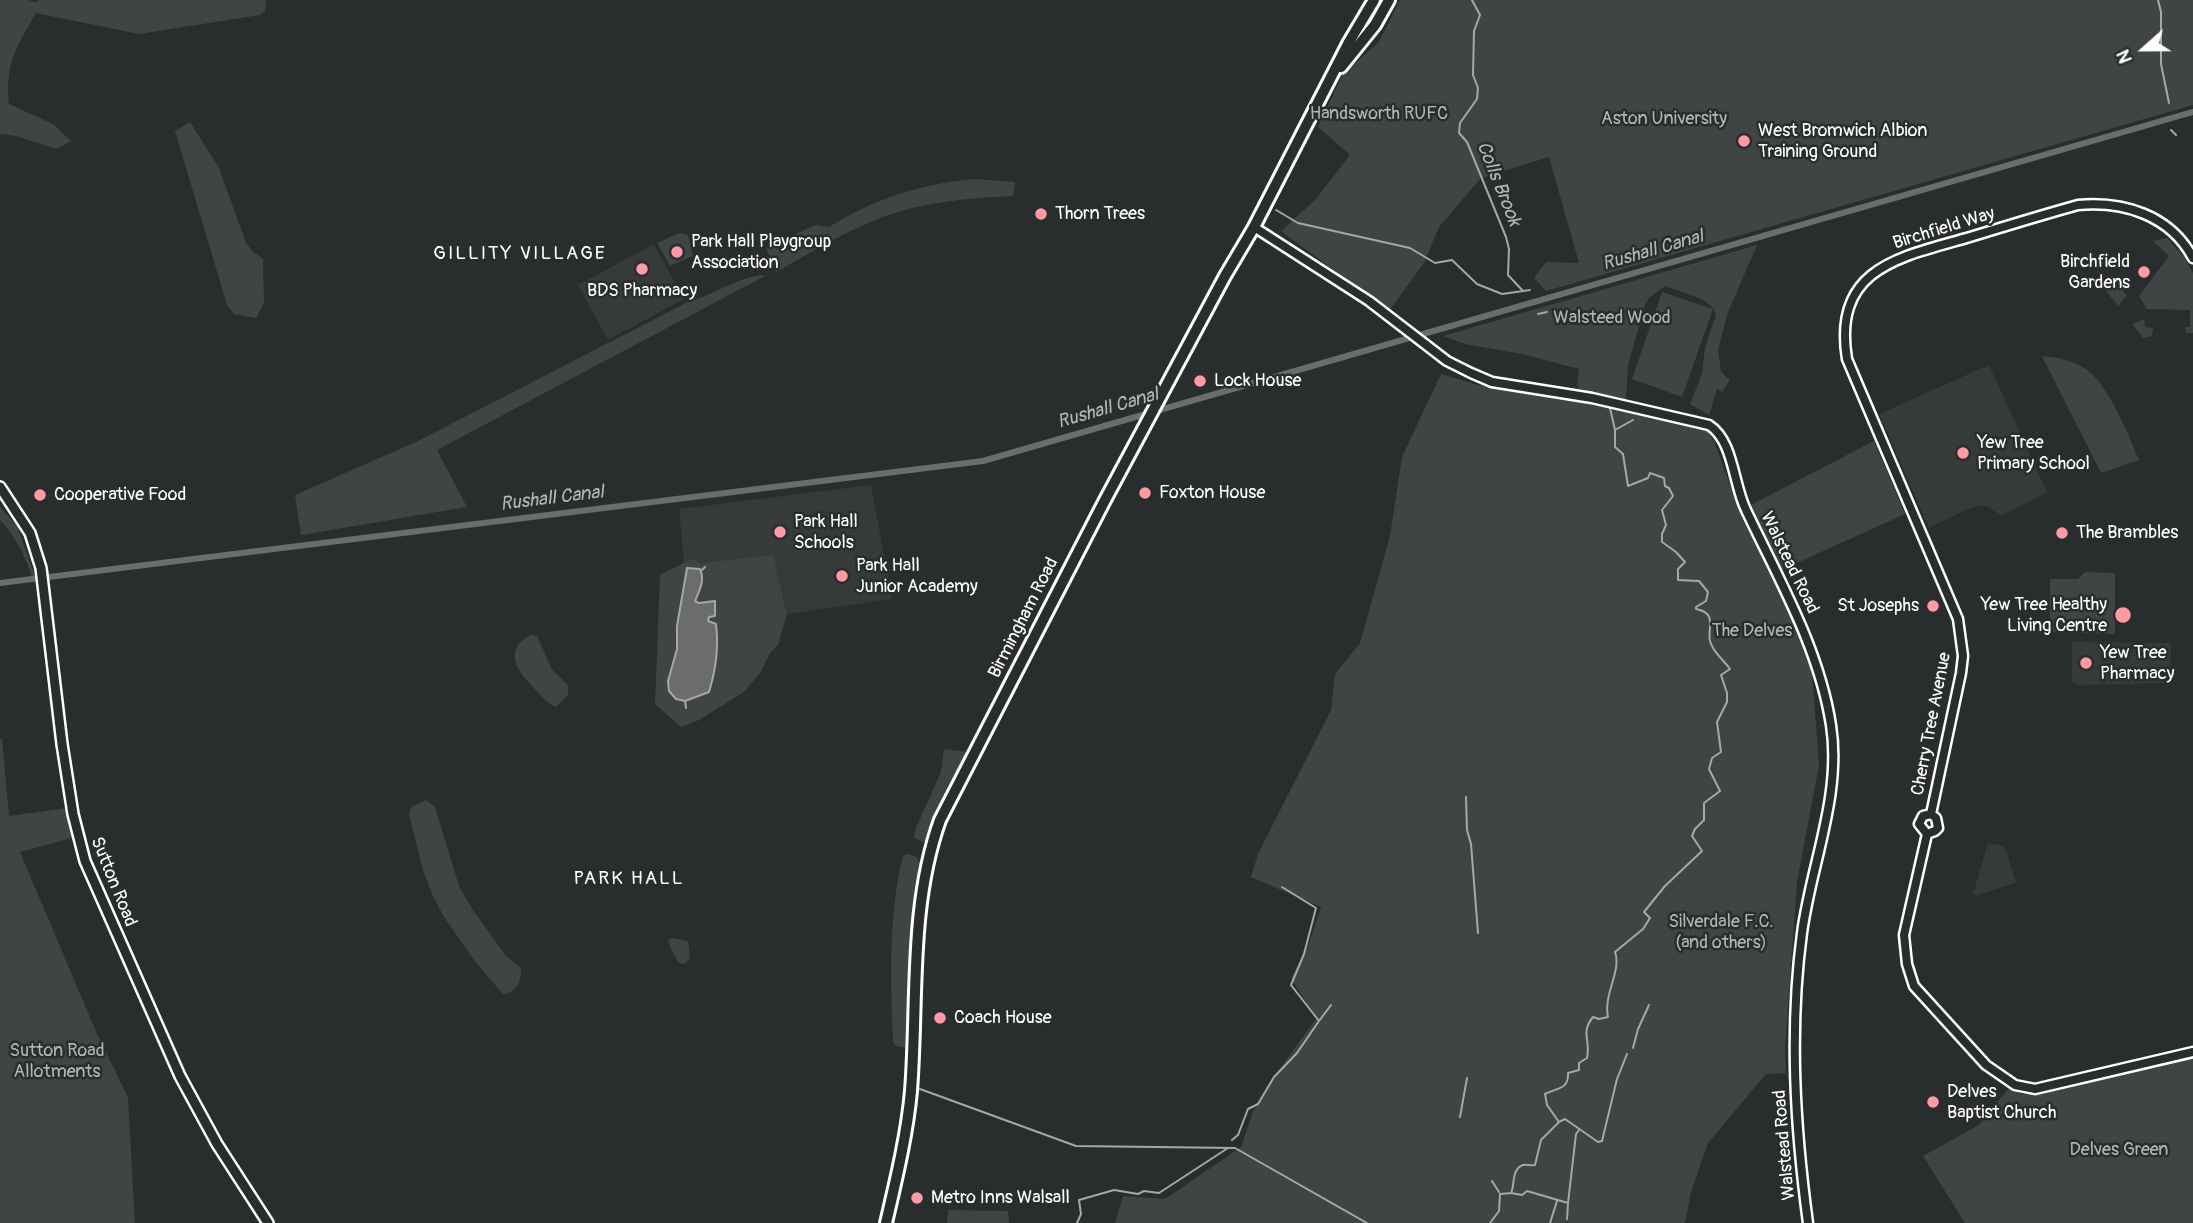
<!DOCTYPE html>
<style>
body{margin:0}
#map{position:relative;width:2193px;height:1223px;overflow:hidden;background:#2a2d2e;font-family:Pangolin,sans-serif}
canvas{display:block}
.north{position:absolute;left:2109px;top:14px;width:70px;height:70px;-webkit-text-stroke:5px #2a2d2e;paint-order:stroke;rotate:249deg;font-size:19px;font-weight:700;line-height:28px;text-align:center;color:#fff}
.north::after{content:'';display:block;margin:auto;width:24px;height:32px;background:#fff;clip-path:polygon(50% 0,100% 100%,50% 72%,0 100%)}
</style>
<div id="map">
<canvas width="2193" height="1223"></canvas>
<div class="north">N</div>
</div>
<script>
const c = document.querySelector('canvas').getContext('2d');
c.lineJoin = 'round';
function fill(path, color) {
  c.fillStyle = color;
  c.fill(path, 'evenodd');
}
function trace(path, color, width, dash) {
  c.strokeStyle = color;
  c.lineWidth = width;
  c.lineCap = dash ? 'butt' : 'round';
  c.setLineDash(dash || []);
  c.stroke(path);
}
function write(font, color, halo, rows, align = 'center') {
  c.font = font + ' Pangolin,sans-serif';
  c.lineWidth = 5;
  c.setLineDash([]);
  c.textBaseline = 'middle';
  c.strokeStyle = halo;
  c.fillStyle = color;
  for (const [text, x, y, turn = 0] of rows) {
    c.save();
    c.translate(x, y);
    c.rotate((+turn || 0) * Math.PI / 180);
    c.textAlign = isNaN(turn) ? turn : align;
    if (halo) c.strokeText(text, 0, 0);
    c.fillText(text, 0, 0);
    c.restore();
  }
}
fill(new Path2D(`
 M654 244 684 299 608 340 578 285Z
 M1989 365 2047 492 2001 516 1988 506H1979L1970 508 1929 528 1879 414Z
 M871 485 892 599 787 614 773 556 701 563 693 558 684 562 679 509Z
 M2072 642 2171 643 2170 683 2077 685 2072 681Z
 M1988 843 2003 846 2006 850 2016 883 1977 895 1973 894Z`), '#373a3b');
fill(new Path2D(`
 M0 0H28L35 2 40 0H266L265 11 260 15 139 34 36 13C16 48 5 63 9 104L53 124 71 141 57 149 16 136 0 134Z
 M1400 0H2193V105L1546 291 1534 278 1546 262 1579 263 1549 157 1481 178 1439 227 1424 263 1389 311 1281 231 1316 199 1350 155 1318 127 1343 74 1379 42Z
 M190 122 219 168 246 243 252 251 263 259 264 303 256 318 234 314 227 305 175 131Z
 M975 179 1015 182 1013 196C964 198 912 203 866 224 835 237 805 256 776 272L766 248 815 225 829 227C876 198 920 184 975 179Z
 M679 233 688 235 693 256 670 266 657 243Z
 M2167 238 2184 257 2193 273V333H2186L2185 327H2190V310L2147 309 2139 296 2169 256 2153 241Z
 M1757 245 1728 312 1718 350 1721 372 1730 380 1722 392 1717 389 1709 415 1690 404 1702 374 1705 348 1716 315 1714 309 1702 299 1665 286 1649 298 1645 305 1628 365 1626 400 1577 388 1579 369 1522 354 1465 344 1443 336Z
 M760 275 765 276 437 450 467 507 301 535 295 495 416 442 686 303C711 295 734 280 760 275Z
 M2120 282 2126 286 2123 292 2127 295 2118 306 2106 291Z
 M1662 292 1713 309 1682 397 1632 379Z
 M2144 319 2145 327 2153 328 2152 336 2143 338 2132 324Z
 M2042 356C2058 357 2080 362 2092 374 2112 394 2128 434 2139 460L2101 473Z
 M1441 374 1478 385 1610 408 1697 427 1707 431 1714 441 1740 513 1811 659 1819 765 1797 882 1785 1048 1786 1073 1766 1074 1708 1143 1691 1192 1685 1223H1115L1123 1196 1165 1199 1241 1147 1253 1112 1274 1077 1316 1019 1291 978 1307 949 1321 907 1251 877 1258 854 1331 710 1335 674 1360 643 1390 536 1402 457Z
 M1874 441 1905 514 1777 572 1747 507Z
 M0 507 17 526 35 576 32 577C26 557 14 534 0 520Z
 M773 555 787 614 778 645 770 653 760 673 744 692 699 720 681 727 655 704 660 575 693 558 701 563Z
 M2085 572 2115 573V634L2050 632V579H2078Z
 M531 635 537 636 552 670 568 685V695L556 707C547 703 541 696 535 689 518 672 501 650 531 635Z
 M0 739H2L9 816 67 808 72 838 20 852 97 1034 128 1097 135 1223H0Z
 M944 749 968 752 947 788 927 840 923 842 914 838 915 830 941 772Z
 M426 800 435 807 459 886 473 910 506 956 521 968C522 981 516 993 503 994L477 964 444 917 433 896 423 870 409 814 411 807Z
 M908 854 916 857 921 864 912 922 908 1048 895 1046 893 1041C891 991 889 942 896 892 898 880 899 867 904 855Z
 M672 938 688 941 690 958 685 964 679 963C677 960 668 943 668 941Z
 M2193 1055V1223H1965L1923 1156 1979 1125 2009 1088 2022 1094H2043Z
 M948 1210 1008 1211 1009 1223H947Z`), '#414445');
const water = new Path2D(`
 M687 568 700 569C705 580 700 589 695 601L699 603 715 601V616L709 617 708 621 716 624C719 648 716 669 709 692L685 701 676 699 669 691 668 681 677 649V626Z`);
fill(water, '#6a6c6d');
trace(water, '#a6a7a7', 2);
trace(new Path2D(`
 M1472 0 1480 15 1474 31 1473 75 1478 88 1477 99 1460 123 1459 133 1467 142 1506 237 1509 249 1508 275 1523 291
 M2158 0 2161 12V64L2169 103
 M2171 130 2176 135
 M1276 210 1298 223 1410 248 1435 263 1452 260 1477 284 1502 294 1530 290
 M1538 314 1547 312
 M1615 430 1633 420
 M702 570 705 567
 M685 701 686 708
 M1466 797 1467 830 1471 844 1478 933
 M1319 1021 1331 1005
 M1633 1048 1638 1029 1649 1005
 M920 1089 1076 1146 1235 1148 1367 1223
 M1460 1117 1467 1078
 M1559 1122 1565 1119 1598 1142 1602 1141 1617 1079 1627 1054
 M1232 1140 1238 1135 1248 1109 1258 1104 1274 1077 1297 1053 1319 1021 1291 985 1304 954 1316 908 1282 887
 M1492 1181 1499 1192
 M1511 1193 1522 1195 1527 1191 1568 1203 1576 1134 1579 1130
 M1567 1219 1568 1203
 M1077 1223 1081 1214 1079 1200 1114 1190 1138 1194 1144 1191 1159 1193 1228 1148
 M1490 1223 1499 1211 1500 1194 1511 1193C1515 1186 1511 1169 1523 1165 1527 1164 1531 1166 1535 1165L1541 1140 1559 1122 1547 1105 1545 1094C1556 1088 1569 1090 1568 1073L1579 1070V1063L1587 1058C1591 1040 1580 1033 1593 1017L1599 1019 1608 1017C1603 994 1622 971 1615 952L1643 929 1650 918 1644 912 1665 886 1702 851 1692 836 1695 829 1704 820V803L1720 791 1709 769 1712 758 1721 752 1717 722 1727 702V693L1721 675 1730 669C1724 660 1713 653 1710 641 1707 629 1718 613 1696 609V607L1706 601 1708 592 1699 581 1678 580V569L1685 562 1676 552 1662 542V534L1666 525 1662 510 1673 496 1669 488 1665 486 1664 478 1650 473 1648 478 1628 486 1623 454 1615 447V430L1610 408
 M1550 1223 1557 1201`), '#a6a7a7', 2);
trace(new Path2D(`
 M0 583 983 461 2193 112`), '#6a6c6d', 6);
const tertiary = new Path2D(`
 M1254 227 1369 301 1447 361 1471 373 1492 382 1592 398 1709 425C1734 441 1733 484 1746 510 1779 580 1819 648 1831 725 1842 795 1811 865 1802 933 1789 1030 1795 1127 1808 1223
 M1931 814 1961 673 1963 656 1958 619 1847 359C1832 267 1901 257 1970 237 2006 226 2042 215 2078 205 2124 201 2170 215 2193 258
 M1927 834 1904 935 1907 964 1914 986 1986 1065 2015 1085 2035 1089 2193 1052
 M1927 834 1919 824 1923 816 1931 814
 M1927 834 1935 831 1938 828 1936 818 1931 814`);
const secondary = new Path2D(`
 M0 487 30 533 41 568 62 744 73 814 85 861 180 1076 217 1144 268 1223`);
const trunk = new Path2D(`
 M1341 67 1375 25 1389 0
 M886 1223C896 1180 907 1135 911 1091 918 1000 909 907 940 820L1104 502 1225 276 1254 227 1349 42 1374 0`);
trace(tertiary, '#fff', 13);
trace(secondary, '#fff', 14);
trace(trunk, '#fff', 16);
trace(tertiary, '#2a2d2e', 8);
trace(secondary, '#2a2d2e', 9);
trace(trunk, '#2a2d2e', 10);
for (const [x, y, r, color] of [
 [1744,141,7,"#ff9aa2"],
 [1041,214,7,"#ff9aa2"],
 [677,252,7,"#ff9aa2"],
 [642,269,7,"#ff9aa2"],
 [2144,272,7,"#ff9aa2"],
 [1200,381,7,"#ff9aa2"],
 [1963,453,7,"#ff9aa2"],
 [1145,493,7,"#ff9aa2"],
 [40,495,7,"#ff9aa2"],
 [780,532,7,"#ff9aa2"],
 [2062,533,7,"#ff9aa2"],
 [842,576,7,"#ff9aa2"],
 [1933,606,7,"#ff9aa2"],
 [2123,615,9,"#ff9aa2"],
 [2086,663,7,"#ff9aa2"],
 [940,1018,7,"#ff9aa2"],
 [1933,1102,7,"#ff9aa2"],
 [917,1198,7,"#ff9aa2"]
]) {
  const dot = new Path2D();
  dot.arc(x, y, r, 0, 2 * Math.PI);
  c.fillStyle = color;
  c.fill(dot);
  trace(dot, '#2a2d2e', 2.5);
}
write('18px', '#b3b4b5', '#2a2d2e', [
 ["Handsworth RUFC",1379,114],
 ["Aston University",1664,119],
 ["Walsteed Wood",1612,318],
 ["The Delves",1752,631],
 ["Silverdale F.C.",1721,922],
 ["(and others)",1721,943],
 ["Sutton Road",57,1051],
 ["Allotments",57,1072],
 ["Delves Green",2119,1150]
]);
write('18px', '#fff', '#2a2d2e', [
 ["West Bromwich Albion",1758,131],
 ["Training Ground",1758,152],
 ["Thorn Trees",1055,214],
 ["Park Hall Playgroup",691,242],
 ["Association",691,263],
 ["Birchfield",2130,262,"right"],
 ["Gardens",2130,283,"right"],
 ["BDS Pharmacy",642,291,"center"],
 ["Lock House",1214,381],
 ["Yew Tree",1977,443],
 ["Primary School",1977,464],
 ["Foxton House",1159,493],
 ["Cooperative Food",54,495],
 ["Park Hall",794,522],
 ["Schools",794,543],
 ["The Brambles",2076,533],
 ["Park Hall",856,566],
 ["Junior Academy",856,587],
 ["Yew Tree Healthy",2107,605,"right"],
 ["Living Centre",2107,626,"right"],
 ["St Josephs",1919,606,"right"],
 ["Yew Tree",2100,653],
 ["Pharmacy",2100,674],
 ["Coach House",954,1018],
 ["Delves",1947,1092],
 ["Baptist Church",1947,1113],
 ["Metro Inns Walsall",931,1198]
], 'left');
write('18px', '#fff', '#2a2d2e', [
 ["Birchfield Way",1944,229,-17],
 ["Walstead Road",1789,563,64],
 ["Birmingham Road",1024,618,-63],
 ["Cherry Tree Avenue",1932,724,-79],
 ["Sutton Road",113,882,68],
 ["Walstead Road",1785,1145,-95]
]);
write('italic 19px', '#b4b6b6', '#2a2d2e', [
 ["Colls Brook",1498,184,68],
 ["Rushall Canal",1653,251,-16],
 ["Rushall Canal",1108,409,-16],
 ["Rushall Canal",552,499,-7]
]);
c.letterSpacing = '2px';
write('19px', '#fff', '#2a2d2e', [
 ["GILLITY VILLAGE",520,254],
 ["PARK HALL",629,879]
]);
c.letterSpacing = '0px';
</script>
